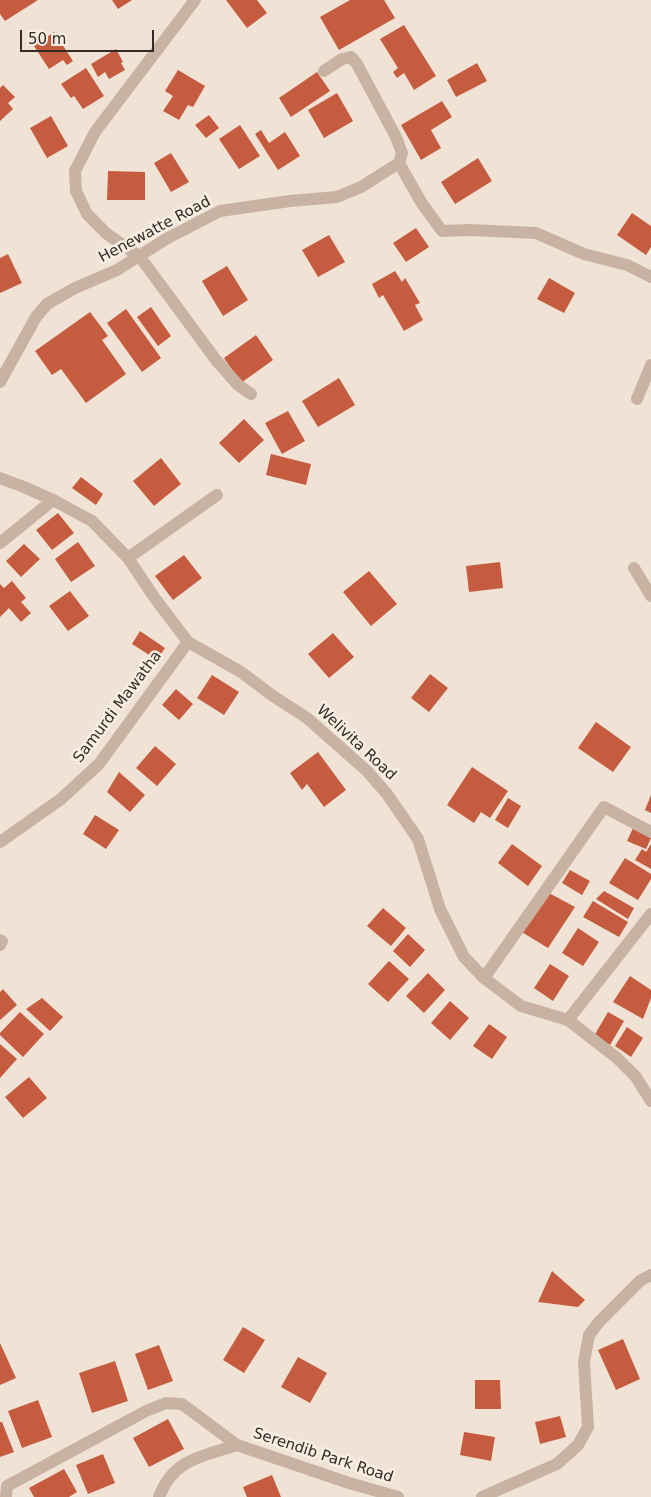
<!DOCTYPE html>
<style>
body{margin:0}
#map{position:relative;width:651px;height:1497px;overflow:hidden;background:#f0e3d6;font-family:"DejaVu Sans",sans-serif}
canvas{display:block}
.scale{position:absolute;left:20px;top:30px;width:134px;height:22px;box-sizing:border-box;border:2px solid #332925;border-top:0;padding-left:6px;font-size:15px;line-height:18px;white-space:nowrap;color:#332925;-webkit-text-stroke:4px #f8eee2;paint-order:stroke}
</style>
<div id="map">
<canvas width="651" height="1497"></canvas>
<div class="scale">50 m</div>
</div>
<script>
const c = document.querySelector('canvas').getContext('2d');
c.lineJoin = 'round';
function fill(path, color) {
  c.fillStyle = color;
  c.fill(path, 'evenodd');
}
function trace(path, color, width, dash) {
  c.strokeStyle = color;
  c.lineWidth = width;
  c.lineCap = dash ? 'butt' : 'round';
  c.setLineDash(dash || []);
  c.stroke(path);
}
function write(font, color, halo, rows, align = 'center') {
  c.font = font + ' "DejaVu Sans",sans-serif';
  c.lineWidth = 5;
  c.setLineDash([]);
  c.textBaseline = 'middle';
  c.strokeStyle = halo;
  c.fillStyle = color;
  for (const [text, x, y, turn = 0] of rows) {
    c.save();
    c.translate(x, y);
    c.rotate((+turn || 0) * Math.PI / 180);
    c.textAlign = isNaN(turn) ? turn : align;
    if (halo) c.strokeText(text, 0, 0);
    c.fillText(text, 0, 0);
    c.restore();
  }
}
fill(new Path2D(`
 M0 0H38L5 21 0 14Z
 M112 0H132L118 9Z
 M226 0H257L267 13 247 28Z
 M350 0H384L395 18 339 50 320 17Z
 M404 25 436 76 414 90 404 73 397 78 393 72 398 68 380 39Z
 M54 32 73 61 67 65 63 60 49 69 34 46Z
 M116 49 123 62 121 63 125 70 109 79 105 72 98 77 91 64Z
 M477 63 487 81 456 97 447 80Z
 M86 68 104 96 83 109 74 96 71 98 61 84Z
 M178 70 205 86 193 107 188 105 179 120 163 111 173 96 165 91Z
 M317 72 330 91 291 117 279 98Z
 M3 85 15 97 8 103 13 109 0 121V88Z
 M337 93 353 121 324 138 308 110Z
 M442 101 452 117 431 130 441 148 421 160 401 125Z
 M209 115 219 128 206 138 195 125Z
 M51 116 68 146 47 158 30 128Z
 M240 125 260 156 239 169 219 139Z
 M261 130 269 143 285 132 300 156 278 170 255 134Z
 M171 153 189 182 171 192 154 163Z
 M478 158 492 181 455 204 441 182Z
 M108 171 145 172V200H107Z
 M632 213 651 226V247L646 255 617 235Z
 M416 228 429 247 406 262 393 243Z
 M329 235 345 262 318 277 302 250Z
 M8 254 22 283 0 293V258Z
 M227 266 248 300 223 316 202 281Z
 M395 271 402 282 405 278 420 303 415 305 423 320 404 331 383 295 379 298 372 284Z
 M549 278 575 293 564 313 537 299Z
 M151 307 171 336 158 346 137 317Z
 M126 309 161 358 142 372 107 323Z
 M90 312 108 336 102 340 126 374 86 403 61 369 52 375 35 351Z
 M256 335 273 360 241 383 224 358Z
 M339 378 355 405 318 427 302 401Z
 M288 411 305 441 282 454 265 423Z
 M244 419 264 440 239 463 219 443Z
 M271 454 311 464 306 485 266 475Z
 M161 458 181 484 154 506 133 481Z
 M81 477 103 494 96 505 72 488Z
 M58 513 74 533 52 550 36 530Z
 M78 542 95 566 71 582 55 559Z
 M24 544 40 559 21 577 6 561Z
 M184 555 202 578 173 600 155 576Z
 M500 562 503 588 469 592 466 566Z
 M369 571 397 604 371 626 343 592Z
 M12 581 26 598 21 602 31 613 21 622 9 608 0 617V584L4 588Z
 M70 591 89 616 68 631 49 606Z
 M140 631 165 648 157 660 132 644Z
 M333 633 354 657 329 678 308 654Z
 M430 674 448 688 429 712 411 698Z
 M212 675 239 692 224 715 197 698Z
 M176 689 193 704 179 720 162 705Z
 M596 722 631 747 613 772 578 748Z
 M155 746 176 764 157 786 136 768Z
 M318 752 346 790 324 807 307 784 302 790 290 773Z
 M472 767 508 791 490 818 481 812 474 823 447 805Z
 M119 772 145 795 130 812 107 792Z
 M651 795V813L645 810Z
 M508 798 521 806 508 828 495 820Z
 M95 815 119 830 106 849 83 834Z
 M634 826 651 838 646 849 627 841Z
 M512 844 542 866 528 886 498 863Z
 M651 844V869L635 860 642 849 646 852Z
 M625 858 651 874V879L638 900 609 883Z
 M570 870 590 881 582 895 562 883Z
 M604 891 634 908 628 919 596 899Z
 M547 892 575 907 548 948 520 931Z
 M593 901 628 922 619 937 583 917Z
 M383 908 406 928 391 946 367 926Z
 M578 928 599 942 583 966 562 953Z
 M408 934 425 950 410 967 393 951Z
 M389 961 409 979 388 1002 368 984Z
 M550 964 569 976 553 1001 534 988Z
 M428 973 445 990 424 1013 406 996Z
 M630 976 651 990V998L643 1019 613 1002Z
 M3 989 17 1005 0 1020V992Z
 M42 998 63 1017 50 1031 26 1009Z
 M450 1001 469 1018 450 1040 431 1023Z
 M20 1012 44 1034 23 1057 0 1035V1033Z
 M608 1012 624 1021 610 1045 594 1036Z
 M489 1024 507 1037 492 1059 473 1046Z
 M627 1027 643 1038 631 1057 615 1046Z
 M0 1044 17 1059 0 1078Z
 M29 1077 47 1098 23 1118 5 1097Z
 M552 1271 585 1300 578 1307 538 1302Z
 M243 1327 265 1340 244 1373 223 1360Z
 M623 1339 640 1379 616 1390 598 1350Z
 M0 1343 16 1378 0 1385Z
 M159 1345 173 1381 148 1390 135 1354Z
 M298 1357 327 1373 310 1403 281 1387Z
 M115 1361 128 1401 92 1413 79 1373Z
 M475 1380H500L501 1409H475Z
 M38 1400 52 1437 22 1448 8 1411Z
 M560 1416 566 1437 540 1444 535 1422Z
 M168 1419 184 1449 149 1467 133 1438Z
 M0 1422H2L14 1452 0 1457Z
 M464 1432 495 1437 491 1461 460 1455Z
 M103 1454 115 1483 88 1494 76 1465Z
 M64 1469 77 1492 69 1497H34L29 1488Z
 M272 1475 281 1497H247L243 1487Z`), '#c65c3f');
trace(new Path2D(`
 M195 0 95 132 75 171 76 191 87 214 107 234 140 257 216 360 238 385 251 394
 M324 71 342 59 351 57 357 64 396 137 402 153 399 163
 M0 382 36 317 47 304 75 288 117 270 166 239 220 211 290 201 337 197 361 187 399 163 421 202 442 231 470 230 536 233 584 254 627 265 651 277
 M637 399 651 365
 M0 543 53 500
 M128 558 217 495
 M634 568 651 596
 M0 842 61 799 99 764 188 642
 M0 940 2 941 0 945
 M484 978 604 807 651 832
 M568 1020 651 914
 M6 1497 7 1486 146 1411 166 1403 182 1404 237 1445 349 1483 398 1497
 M159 1497C173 1459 203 1456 237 1445
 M482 1497 557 1464 578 1445 588 1427 584 1362 589 1335 599 1322 641 1280 651 1275`), '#c8b3a3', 12);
trace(new Path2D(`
 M0 478 24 487 53 500 92 521 128 558 154 597 188 642 241 672 273 696 307 718 367 771 387 794 418 839 440 909 464 957 484 978 521 1006 568 1020 617 1058 636 1077 651 1101`), '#c8b3a3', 12);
write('15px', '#332925', '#f8eee2', [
 ["Henewatte Road",155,230,-28],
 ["Samurdi Mawatha",118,707,-53],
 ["Welivita Road",356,743,43],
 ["Serendib Park Road",323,1456,18]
]);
</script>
